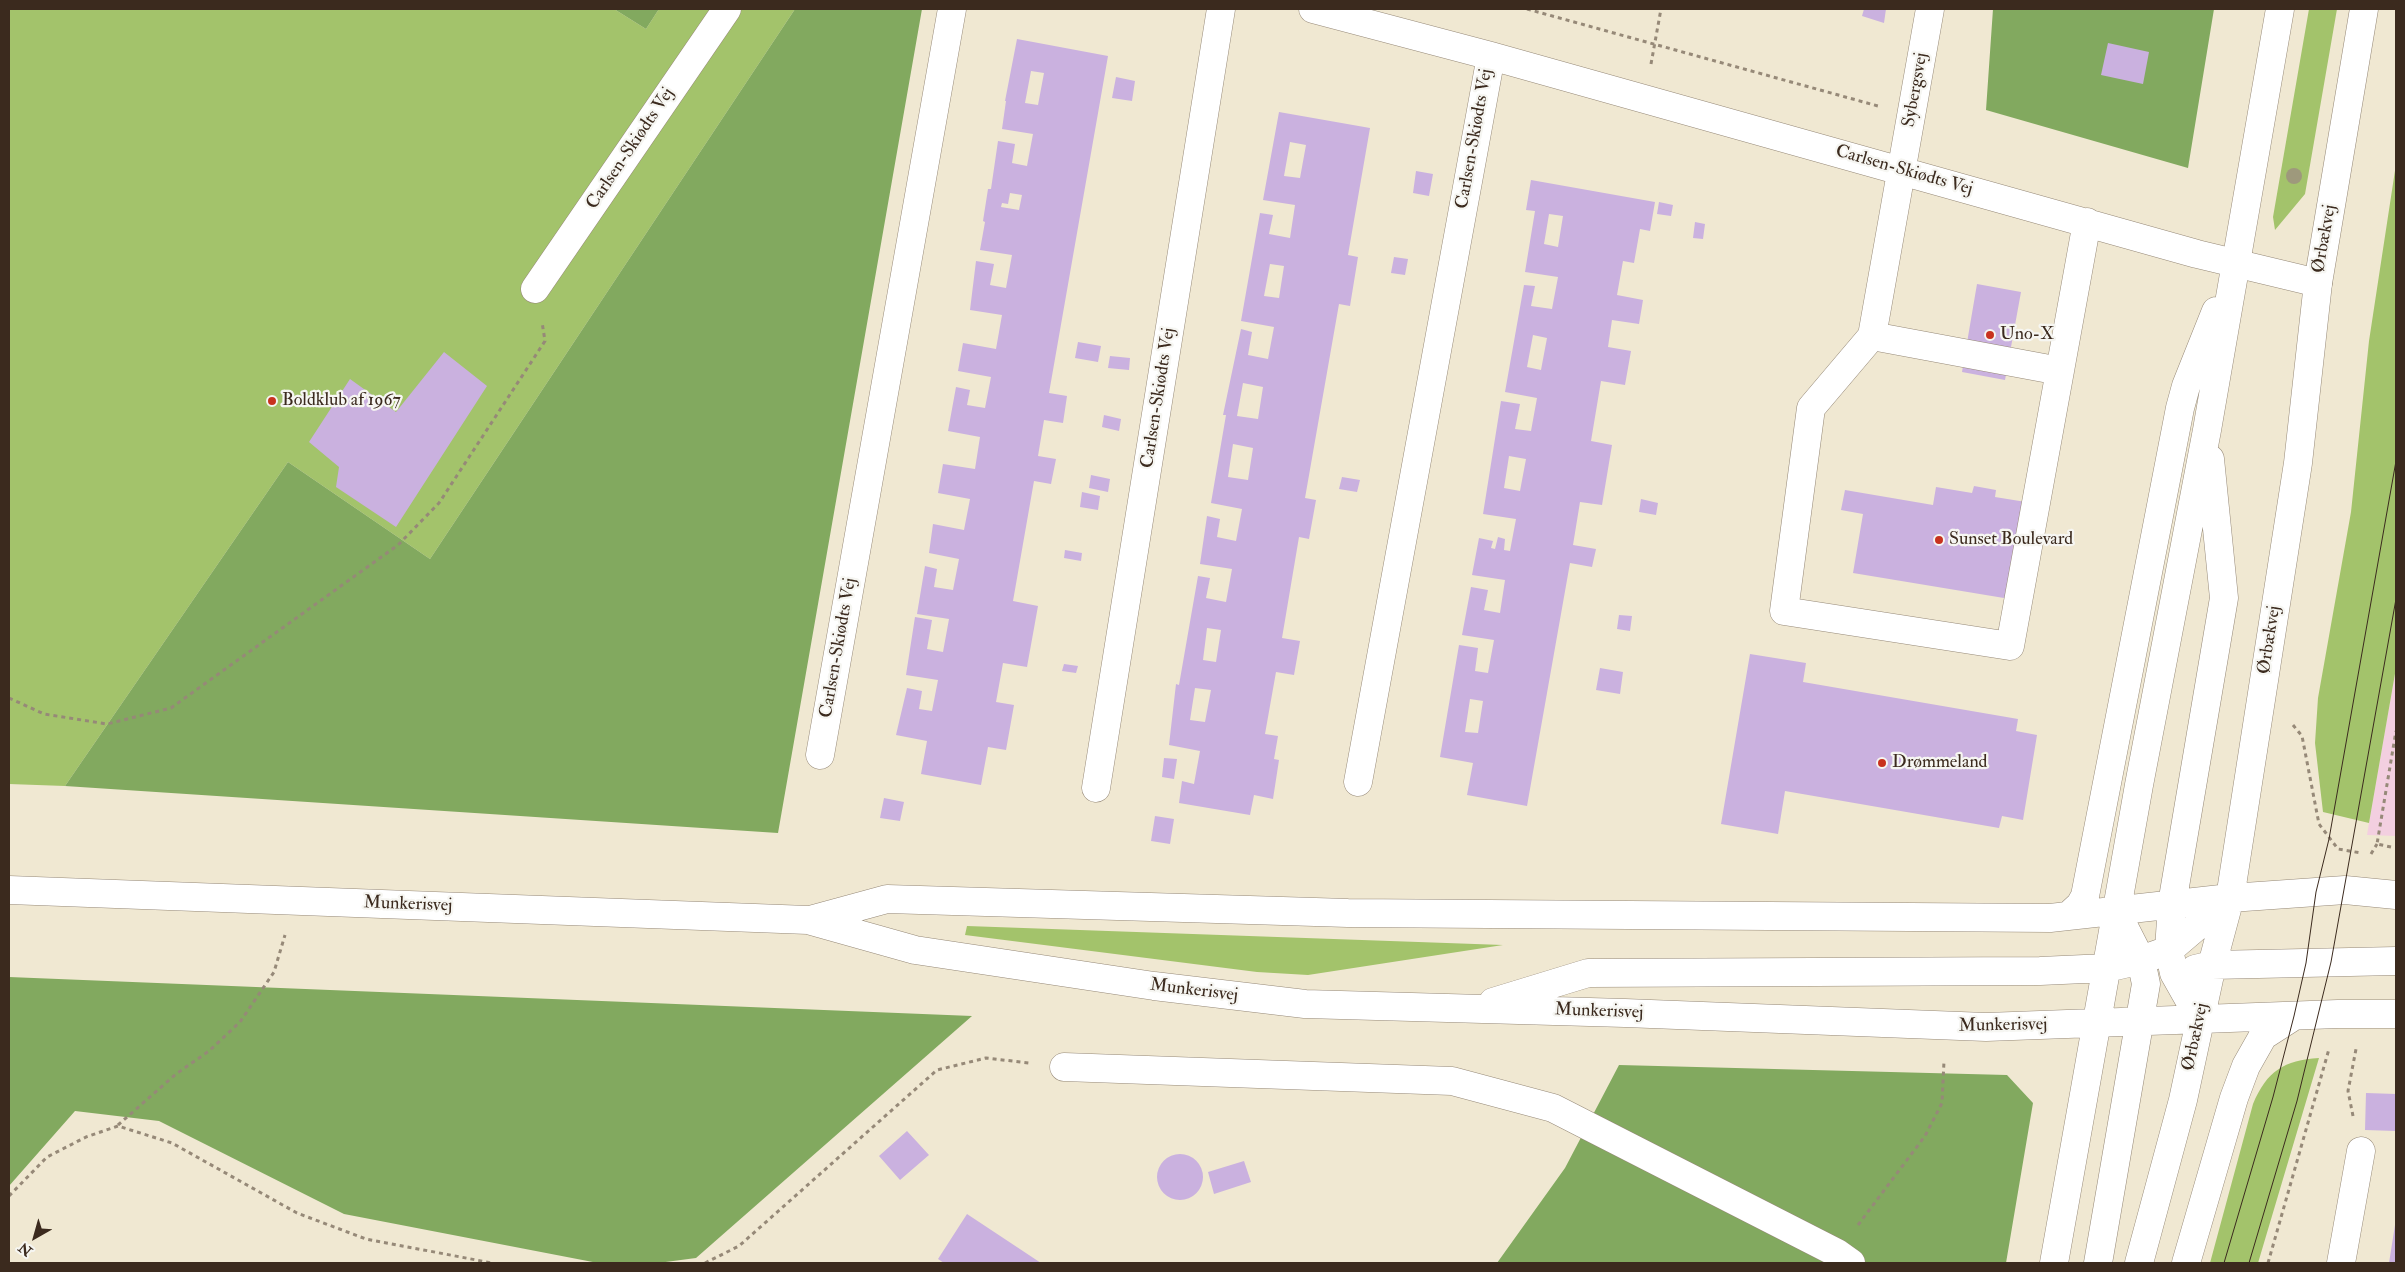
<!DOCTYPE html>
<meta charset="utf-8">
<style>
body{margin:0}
#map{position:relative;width:2405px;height:1272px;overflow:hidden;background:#f0e8d2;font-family:"IM FELL Double Pica",serif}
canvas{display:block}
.frame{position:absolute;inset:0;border:10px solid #3b2a1e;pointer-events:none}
.north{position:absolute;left:10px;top:1212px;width:50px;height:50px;-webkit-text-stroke:4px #f6f6f2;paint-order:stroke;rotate:218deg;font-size:14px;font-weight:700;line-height:20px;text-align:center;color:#3b2a1e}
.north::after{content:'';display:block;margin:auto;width:18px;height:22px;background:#3b2a1e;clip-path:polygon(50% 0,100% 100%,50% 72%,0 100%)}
</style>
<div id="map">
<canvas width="2405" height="1272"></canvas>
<div class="frame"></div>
<div class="north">N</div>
</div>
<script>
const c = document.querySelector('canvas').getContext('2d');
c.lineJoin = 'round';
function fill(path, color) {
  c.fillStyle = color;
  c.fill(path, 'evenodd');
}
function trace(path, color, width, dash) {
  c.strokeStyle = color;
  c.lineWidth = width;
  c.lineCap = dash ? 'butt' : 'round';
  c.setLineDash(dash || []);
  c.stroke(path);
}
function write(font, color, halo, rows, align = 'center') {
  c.font = font + ' "IM FELL Double Pica",serif';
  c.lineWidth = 4.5;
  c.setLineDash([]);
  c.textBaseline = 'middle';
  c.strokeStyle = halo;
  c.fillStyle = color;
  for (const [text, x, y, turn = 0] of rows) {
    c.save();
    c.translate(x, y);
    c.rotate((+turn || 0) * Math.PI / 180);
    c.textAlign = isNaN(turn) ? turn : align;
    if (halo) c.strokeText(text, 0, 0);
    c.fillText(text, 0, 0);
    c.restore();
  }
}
fill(new Path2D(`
 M2396 668V836L2367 835 2369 823Z`), '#f3cfe0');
fill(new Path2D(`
 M9 9H614L646 29 659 9H795L430 559 288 462 65 786 9 784Z
 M2309 9H2337L2305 194 2275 230 2273 217Z
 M2396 164V668L2369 823 2323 812 2315 743 2318 698 2351 512 2369 341Z
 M967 926 1503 945 1308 975 1257 972 965 935Z
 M2319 1058 2258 1263H2210L2253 1104C2267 1071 2284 1060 2319 1058Z`), '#a3c36b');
fill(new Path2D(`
 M614 9H659L646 29Z
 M795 9H922L778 833 65 786 288 462 430 559Z
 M1993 9H2214L2188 168 1986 110Z
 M9 977 972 1016 696 1258 658 1263H598L344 1214 159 1121 75 1111 9 1186Z
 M1619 1065 2007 1075 2033 1103 2006 1263H1497L1565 1168Z`), '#82a95f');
fill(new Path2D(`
 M1864 9H1886L1884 23 1862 16Z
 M1017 39 1108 56 1049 393 1067 396 1063 423 1044 420 1038 456 1056 459 1051 484 1034 481 1013 601 1038 606 1027 667 1003 663 996 702 1014 705 1006 750 988 747 981 785 921 774 927 741 896 735 907 688 922 691 919 709 932 711 938 680 906 675 915 617 932 620 927 649 943 652 949 619 917 614 925 566 937 569 934 587 953 590 959 559 929 553 933 524 964 530 970 499 938 493 943 464 975 469 980 437 948 431 956 387 970 390 967 405 985 408 991 377 958 371 963 343 996 349 1002 315 970 310 976 261 994 264 990 285 1006 288 1012 255 980 250 985 222 983 221 988 189H991L998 141 1015 144 1012 163 1027 166 1033 134 1002 129 1006 101H1005ZM1031 71 1044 73 1038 105 1025 103ZM1010 193 1022 195 1019 210 1001 207 1002 203 1008 204Z
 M2108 43 2149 52 2143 84 2101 75Z
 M1116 77 1135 81 1132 101 1112 98Z
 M1279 112 1370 128 1348 255 1358 257 1350 306 1339 304 1305 498 1316 500 1309 539 1299 537 1282 638 1300 641 1294 675 1276 672 1265 734 1278 736 1274 759 1279 760 1273 799 1254 795 1250 815 1179 803 1182 781 1194 784 1200 751 1169 745 1176 684 1179 685 1198 576 1210 578 1206 598 1226 602 1232 569 1200 564 1207 516 1220 519 1217 537 1236 541 1242 509 1211 503 1226 415H1223L1241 329 1252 332 1248 355 1268 359 1274 327 1241 321 1260 213 1273 215 1269 234 1290 238 1295 205 1263 200ZM1290 142 1306 145 1300 178 1284 176ZM1270 264 1284 266 1279 298 1264 296ZM1243 383 1263 387 1258 419 1237 416ZM1233 444 1253 448 1248 480 1228 477ZM1207 628 1221 630 1216 662 1203 660ZM1195 688 1211 690 1205 722 1190 720Z
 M1416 171 1433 174 1429 196 1413 193Z
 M1531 180 1655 202 1650 231 1640 229 1634 263 1623 261 1617 295 1643 300 1639 324 1612 320 1608 347 1631 351 1625 385 1601 381 1591 441 1612 445 1602 505 1580 502 1573 545 1596 549 1592 567 1570 563 1527 806 1467 795 1473 763 1440 757 1459 645 1478 648 1475 671 1488 673 1494 640 1462 635 1471 587 1488 590 1484 610 1500 613 1505 580 1472 575 1479 538 1493 541 1491 548 1495 549 1498 537 1505 539 1504 550 1510 551 1516 519 1483 514 1501 401 1520 404 1515 429 1531 431 1537 398 1505 392 1524 285 1535 286 1531 306 1552 309 1558 277 1525 272 1535 211 1526 210ZM1549 214 1563 216 1558 247 1544 244ZM1533 335 1547 338 1541 370 1527 367ZM1509 456 1526 459 1520 491 1504 488ZM1470 699 1483 701 1478 733 1465 732Z
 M1659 202 1673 205 1671 216 1657 214Z
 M1695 222 1705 224 1703 239 1693 238Z
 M1394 257 1408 259 1405 275 1391 273Z
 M1977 284 2021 292 2005 380 1962 372Z
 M1078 342 1101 346 1098 362 1075 358Z
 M444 352 487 386 396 527 336 487 339 467 309 442 350 379 396 412Z
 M1110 356 1130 358 1129 370 1108 368Z
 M1104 415 1121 419 1119 431 1102 427Z
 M1091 475 1110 479 1108 492 1089 488Z
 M1342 477 1360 480 1357 492 1339 489Z
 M1974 486 1996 490 1995 497 2032 503 2016 600 1853 573 1863 514 1841 510 1845 490 1933 505 1936 487 1972 493Z
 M1082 492 1100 496 1098 510 1080 507Z
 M1641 499 1658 503 1656 515 1639 512Z
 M1065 550 1082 553 1081 561 1064 558Z
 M1619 615 1632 616 1630 631 1617 629Z
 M1750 654 1806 663 1803 682 2018 719 2016 731 2037 735 2023 820 2002 816 1999 828 1785 791 1778 834 1721 824Z
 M1064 664 1078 666 1076 673 1062 671Z
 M1600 668 1623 672 1620 694 1596 690Z
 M1164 758 1177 759 1174 779 1162 777Z
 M884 798 904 802 900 821 880 818Z
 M1155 816 1174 819 1170 844 1151 841Z
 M2366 1093 2396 1094V1131L2365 1130Z
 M907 1131 929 1155 900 1180 879 1156Z
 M1157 1177a23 23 0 1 1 46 0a23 23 0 1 1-46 0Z
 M1244 1161 1251 1182 1214 1194 1208 1172Z
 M967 1214 1041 1263H944L938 1259Z
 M2395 1225 2396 1263H2389Z`), '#cab1df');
const minor = new Path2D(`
 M1313 9 1491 56 2197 254 2318 283
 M1930 9 1872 336 1811 408 1784 611 2010 646 2087 222
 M535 289 727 9
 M1872 336 2060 371
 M820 755 952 9
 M1358 782 1491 56
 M1096 788 1221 9
 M1064 1067 1452 1081 1553 1108 1837 1253 1851 1263
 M2341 1263 2361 1151`);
const major = new Path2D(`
 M9 890 808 920 915 950 1154 986 1305 1004 1625 1013 1986 1027 2338 1014H2396
 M2068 916 2080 905 2085 896 2180 408 2186 386 2216 311
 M810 920 887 899 1348 913 2050 918 2230 898 2316 892 2345 890 2396 895
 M2195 969 2212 965 2396 961
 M1493 1002 1588 973 2040 971 2107 968 2141 960 2169 950 2230 898
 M2200 1019 2174 973 2169 950 2172 904 2224 598 2210 459
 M2054 1263 2139 785 2207 430 2280 9
 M2098 1263 2146 984 2141 960 2116 911
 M2139 1263 2183 1100 2212 965 2230 898 2298 463 2318 283 2364 9
 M2186 1263 2234 1098 2246 1066 2263 1036 2294 1016`);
trace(minor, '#968978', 29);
trace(major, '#968978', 29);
trace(new Path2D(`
 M1527 9 1878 106
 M1651 64 1661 9
 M9 698 44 714 107 724 171 708 398 545 439 503 545 341 542 322
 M2293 725 2302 736 2319 824 2338 849 2361 853
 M2391 847 2377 844 2396 731
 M2371 854 2377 844
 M2353 1116 2348 1091 2356 1049
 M118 1125 176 1074 209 1051 240 1022 274 972 285 935
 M9 1196 47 1157 86 1137 118 1126 172 1143 297 1213 366 1239 492 1263
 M1858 1225 1925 1136 1942 1103 1944 1061
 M705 1263 739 1246 937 1070 986 1058 1029 1063
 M2268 1263 2329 1049`), '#968978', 3, [4, 4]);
trace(minor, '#fff', 28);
trace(major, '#fff', 28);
trace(new Path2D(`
 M2224 1263 2273 1097 2294 1016 2306 963 2316 892 2329 839 2396 461
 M2249 1263 2297 1101 2331 962 2396 599`), '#3b2a1e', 1);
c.fillStyle = '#9e997c';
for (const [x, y] of [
 [2294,176]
]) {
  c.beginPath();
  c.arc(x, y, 8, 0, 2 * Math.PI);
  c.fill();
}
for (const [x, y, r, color] of [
 [1990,335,5,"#c8321e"],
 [272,401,5,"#c8321e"],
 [1939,540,5,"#c8321e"],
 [1882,763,5,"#c8321e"]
]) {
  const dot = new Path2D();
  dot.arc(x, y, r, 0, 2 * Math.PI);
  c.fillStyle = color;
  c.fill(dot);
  trace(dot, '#f6f6f2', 2);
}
write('18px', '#3b2a1e', '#f6f6f2', [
 ["Sybergsvej",1916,90,-80],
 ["Carlsen-Skiødts Vej",1475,139,-80],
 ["Carlsen-Skiødts Vej",631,149,-56],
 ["Carlsen-Skiødts Vej",1904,171,16],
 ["Ørbækvej",2325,239,-80],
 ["Carlsen-Skiødts Vej",1159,398,-81],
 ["Ørbækvej",2270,640,-81],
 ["Carlsen-Skiødts Vej",839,648,-80],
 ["Munkerisvej",408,905,2],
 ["Munkerisvej",1194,991,7],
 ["Munkerisvej",1599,1012,2],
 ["Munkerisvej",2003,1026,-1],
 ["Ørbækvej",2196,1037,-78]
]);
write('18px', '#3b2a1e', '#f6f6f2', [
 ["Uno-X",2000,335],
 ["Boldklub af 1967",282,401],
 ["Sunset Boulevard",1949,540],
 ["Drømmeland",1892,763]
], 'left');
</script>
